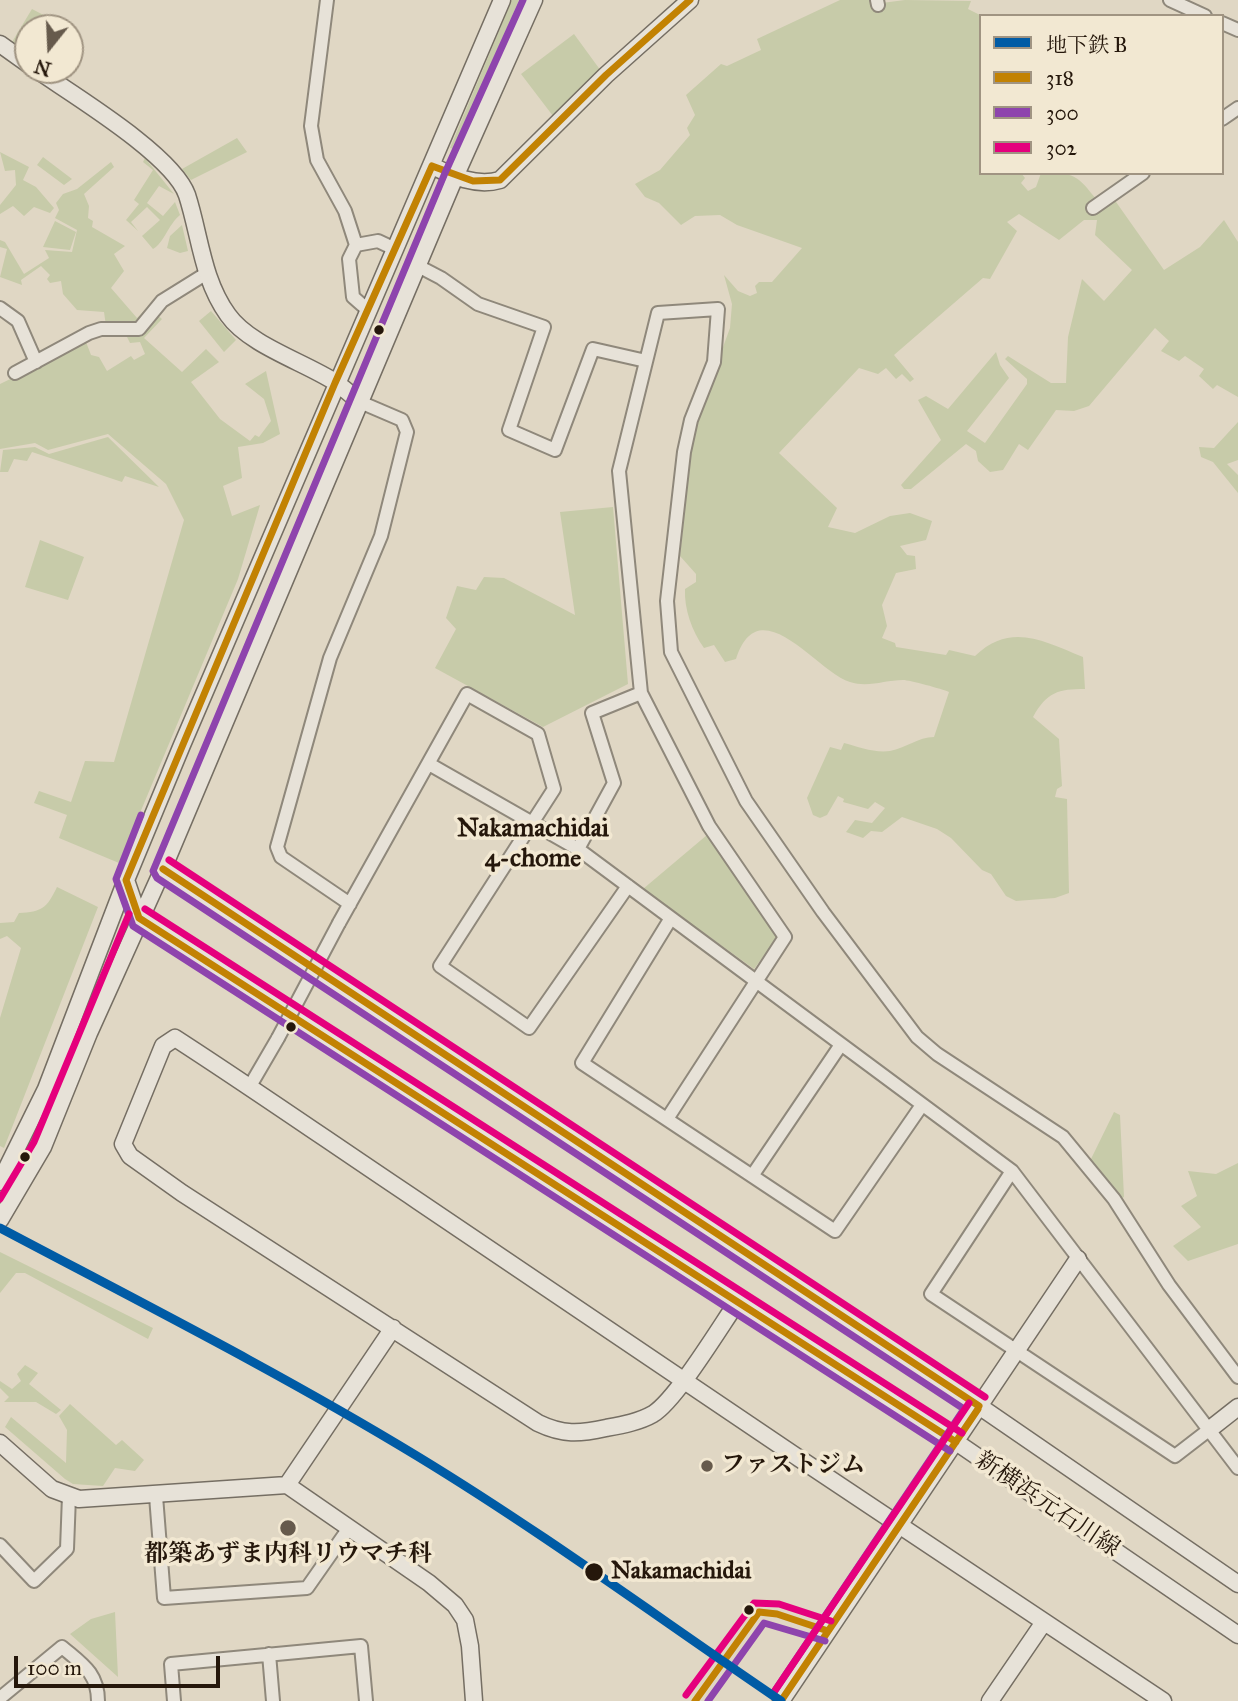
<!DOCTYPE html>
<meta charset="utf-8">
<style>
body{margin:0}
#map{position:relative;width:1238px;height:1701px;overflow:hidden;background:#e0d7c4;font-family:"IM FELL Great Primer","Noto Serif JP",serif}
canvas{display:block}
.legend{position:absolute;left:979px;top:14px;width:245px;height:161px;box-sizing:border-box;background:#f2e8d2;border:2px solid #a09482;margin:0;padding:9px 12px;list-style:none;font-size:21px;color:#25170b}
.legend li{display:flex;align-items:center;gap:14px;height:35px}
.legend b{width:35px;border:2px solid #a09482}
.north{position:absolute;left:14px;top:14px;width:70px;height:70px;box-sizing:border-box;background:#f2e8d2;border:2px solid #a09482;border-radius:50%;rotate:198deg;font-size:19px;font-weight:700;line-height:28px;text-align:center;color:#25170b}
.north::after{content:'';display:block;margin:auto;width:24px;height:32px;background:#665a4c;clip-path:polygon(50% 0,100% 100%,50% 72%,0 100%)}
.scale{position:absolute;left:14px;top:1656px;width:206px;height:32px;box-sizing:border-box;border:4px solid #25170b;border-top:0;padding-left:9px;font-size:21px;line-height:24px;white-space:nowrap;color:#25170b;-webkit-text-stroke:5px #f2e8d2;paint-order:stroke}
</style>
<div id="map">
<canvas width="1238" height="1701"></canvas>
<ul class="legend">
<li><b style="height:9px;background:#005ba5"></b>地下鉄 B</li>
<li><b style="height:9px;background:#c28203"></b>318</li>
<li><b style="height:9px;background:#8e44ad"></b>300</li>
<li><b style="height:9px;background:#e5007d"></b>302</li>
</ul>
<div class="north">N</div>
<div class="scale">100 m</div>
</div>
<script>
const c = document.querySelector('canvas').getContext('2d');
c.lineJoin = 'round';
function fill(path, color) {
  c.fillStyle = color;
  c.fill(path, 'evenodd');
}
function trace(path, color, width, dash) {
  c.strokeStyle = color;
  c.lineWidth = width;
  c.lineCap = dash ? 'butt' : 'round';
  c.setLineDash(dash || []);
  c.stroke(path);
}
function write(font, color, halo, rows, align = 'center') {
  c.font = font + ' "IM FELL Great Primer","Noto Serif JP",serif';
  c.lineWidth = 7;
  c.setLineDash([]);
  c.textBaseline = 'middle';
  c.strokeStyle = halo;
  c.fillStyle = color;
  for (const [text, x, y, turn = 0] of rows) {
    c.save();
    c.translate(x, y);
    c.rotate((+turn || 0) * Math.PI / 180);
    c.textAlign = isNaN(turn) ? turn : align;
    if (halo) c.strokeText(text, 0, 0);
    c.fillText(text, 0, 0);
    c.restore();
  }
}
fill(new Path2D(`
 M512 0H519L454 149 450 148Z
 M840 0H873L874 4 905 0 971 1 968 9 982 16 981 173H1021L1025 178 1021 183 1028 191 1036 187 1041 173C1075 173 1076 174 1097 200L1109 192 1164 270 1200 247 1224 220 1238 242V397L1217 385 1213 389 1199 376 1204 369 1185 356 1179 361 1161 351 1169 341 1155 328 1089 406 1074 411 1056 410 1028 450 1019 444 1003 470 990 472 978 461 976 451 966 444 911 489H904L901 485 941 440 918 400 926 396 948 409 996 352 1000 365 1009 378 967 431 985 443 1027 384V379L1005 359 1008 356 1051 383H1066L1068 337 1082 279 1104 301 1132 270 1095 235 1097 220H1084L1059 240 1019 214 1007 222 1017 231 990 279 983 278 894 355 914 379 910 382 902 374 896 379 886 368 878 374 859 368 779 453 837 508 828 527 855 533 890 516 910 513 932 521 926 540 900 546 907 555 915 556 916 569 896 573 882 605 887 626 882 638 895 643 896 647 946 655 949 650 975 656C1011 622 1043 641 1083 657L1085 689C1058 689 1047 692 1033 717L1059 739 1062 786 1057 789 1055 797 1067 799 1069 893 1055 898 1016 901 1006 896 991 874 982 870 951 838 937 829 902 817 882 832 871 831 863 838 846 832 855 820 872 823 885 808 875 802 868 809 843 802 844 799 838 796 827 815 820 818 813 815 807 798 830 747 841 750 844 743C859 747 874 753 890 751 906 748 918 737 934 737L949 692C942 689 910 680 903 680 885 680 868 688 850 682 816 671 759 587 736 659L725 662 714 645 704 648C692 631 684 609 685 589L696 582V574L680 556 693 429 730 328 732 304 724 275 738 291 750 296 757 293 755 286 759 282H772L802 248 737 225 720 215 695 216 681 225 659 203 645 197 635 184 660 170 690 135 687 128 695 115 686 95 721 64 727 66 761 50 757 39Z
 M32 9 55 21 53 28H28V53L12 42Z
 M574 34 601 71 553 116 521 74Z
 M237 138 247 152 191 180 182 169Z
 M0 152 29 167 23 180 36 187 54 208 50 213 34 207 24 216 13 206 0 214V205L16 185 15 170 5 171Z
 M43 157 72 179 64 185 37 165Z
 M145 158 174 194 159 186 147 203 163 216 175 202 180 215C168 225 164 243 153 249L142 236 160 220 147 207 131 222 138 231 126 220 139 204 134 200 153 170 143 162Z
 M111 162 114 167 84 194 89 206 88 218 93 221 92 227 125 246 114 254 124 271 111 288 137 318 154 301 157 305 139 326H106L104 312 77 310 63 294 61 281 50 283 47 279 50 275 41 266 21 280 22 285 0 277 7 249 0 247V240L5 242 24 274 49 258 45 250 72 252 77 230 55 218 59 210 56 203 63 194 77 189Z
 M55 221 76 232 70 250 43 247Z
 M182 225 188 251 180 253 167 248 170 236Z
 M211 311 236 340 224 352 199 321Z
 M156 314 162 319 144 338 182 372 206 349 219 362 191 382 220 419 250 441 255 435 259 437 271 421 264 399 245 384 266 371 280 434 263 443 238 447 242 478 223 486 232 516 260 505 238 579 119 863 59 838 67 815 34 803 39 791 71 802 85 761 114 762 184 520 166 484 108 434 48 450 35 443 0 449V384L86 342 91 355 99 357 107 371 131 356 134 360 145 354 140 342 130 343 126 335H137Z
 M1238 422V460L1227 464 1238 475V493L1213 462 1201 457 1199 447 1214 448Z
 M108 437 159 487 125 476 122 482 32 452 27 461 14 459 8 472H0L3 450 35 447 49 454Z
 M613 507 628 684 543 727 435 668 456 629 446 618 457 586 476 590 484 577 504 578 575 615 560 512Z
 M40 540 84 557 68 600 25 587Z
 M707 835 777 938 754 969 643 889Z
 M57 887 98 907 4 1148 0 1146V1018L21 948 7 936 0 939V923L14 922 19 913C42 912 47 908 57 887Z
 M1114 1112 1120 1115 1124 1197 1120 1199 1090 1161Z
 M1238 1163V1244L1188 1261 1173 1246 1201 1227 1181 1206 1197 1196 1188 1171 1216 1174Z
 M0 1252 153 1328 148 1339 25 1273H16L0 1293Z
 M25 1365 38 1373 29 1384 61 1410 56 1414 36 1402H4L9 1397 0 1388V1381L12 1389 21 1381 17 1374Z
 M70 1404 116 1445 122 1440 144 1460 135 1471 115 1468 103 1486 73 1484 65 1479 5 1427 11 1417 66 1463 67 1430 59 1416Z
 M115 1612 118 1677 70 1634 91 1619Z`), '#c7cba9');
const street = new Path2D(`
 M327 0 311 126 317 160 345 211 356 245 349 259 353 297 369 311
 M877 0 878 5
 M1170 0 1205 16
 M1222 23 1238 30
 M1222 119 1238 108
 M1093 208 1143 173
 M356 245 378 241 395 249
 M418 266 441 278 478 304 544 327 509 430 555 450 593 349 646 361
 M0 308 18 321 36 362
 M15 373 89 333 101 329H139L162 301 207 273
 M429 764 578 849 1012 1171 1238 1468
 M578 849 614 783 592 713 641 693
 M350 904 281 857 277 847 330 658 381 536 407 432 402 420 360 402
 M671 918 582 1063 835 1231 922 1105
 M339 923 467 694 538 734 554 789 440 966 529 1028 628 886
 M250 1086 278 1038
 M667 1119 785 937 709 826 641 693 619 471 658 313 718 309 714 362 691 420 684 452 667 601 671 652 746 801 823 912 917 1037 937 1054 1063 1137 1114 1199 1169 1285 1238 1377
 M1012 1171 931 1294 1175 1456 1210 1429
 M752 1176 840 1046
 M156 1496 164 1598 307 1588 349 1528
 M0 1545 34 1581 67 1549 69 1496
 M269 1654 273 1701
 M0 1698 62 1647C82 1664 98 1673 98 1701
 M174 1701 171 1664 361 1646 366 1701`);
const secondary = new Path2D(`
 M0 44 28 64
 M37 70C73 95 173 155 187 195 200 235 202 279 228 315 249 345 304 362 335 382 344 388 352 396 360 402
 M432 166C453 176 476 187 500 180L606 75 690 0
 M163 869 979 1406 1238 1584
 M126 880 139 918 956 1442 1238 1635
 M0 1182 46 1089 126 880 182 745 502 0
 M0 1220 43 1147 89 1033 163 869 455 177 534 0
 M738 1301C720 1327 676 1400 653 1414 639 1422 622 1425 606 1428 579 1434 563 1435 538 1423L182 1193 130 1156 123 1144 163 1046 175 1038C257 1091 337 1147 418 1201 666 1369 913 1536 1163 1701
 M1210 1429 1238 1407
 M0 1443 52 1489 79 1499 287 1485 429 1583 455 1605 465 1620 470 1646 474 1701
 M287 1485 393 1328
 M781 1701 1078 1259
 M990 1701 1044 1622`);
trace(street, '#8f887b', 16);
trace(secondary, '#756e63', 19);
trace(street, '#e7e2d8', 12);
trace(secondary, '#e7e2d8', 16);
const streetBridge = new Path2D(`
 M278 1038 339 923`);
trace(streetBridge, '#8f887b', 16, []);
trace(streetBridge, '#e7e2d8', 12);
trace(new Path2D(`
 M432 166 335 383 126 880 139 918 956 1442
 M432 166 473 181 500 180 606 75 690 0
 M163 869 979 1406
 M695 1701 759 1612 777 1614 828 1631
 M781 1701 978 1409`), '#c28203', 7);
trace(new Path2D(`
 M523 0 445 173 153 871 157 878 964 1409 772 1695
 M141 815 116 879 133 926 950 1451
 M708 1701 764 1623 825 1641`), '#8e44ad', 7);
trace(new Path2D(`
 M169 860 985 1397
 M145 909 962 1433
 M0 1199 34 1142 129 914
 M686 1695 754 1603 779 1604 831 1621
 M772 1695 969 1403`), '#e5007d', 7);
trace(new Path2D(`
 M0 1228C140 1302 282 1374 417 1456 542 1532 660 1619 781 1701`), '#005ba5', 9);
for (const [x, y, r, color] of [
 [379,330,6,"#25170b"],
 [291,1027,6,"#25170b"],
 [25,1157,6,"#25170b"],
 [707,1466,7,"#665a4c"],
 [288,1528,9,"#665a4c"],
 [594,1572,10,"#25170b"],
 [749,1610,6,"#25170b"]
]) {
  const dot = new Path2D();
  dot.arc(x, y, r, 0, 2 * Math.PI);
  c.fillStyle = color;
  c.fill(dot);
  trace(dot, '#f2e8d2', 2.5);
}
write('bold 24px', '#25170b', '#f2e8d2', [
 ["ファストジム",721,1466],
 ["都築あずま内科リウマチ科",288,1555,"center"]
], 'left');
write('24px', '#25170b', '#f2e8d2', [
 ["新横浜元石川線",1047,1505,34]
]);
write('bold 24px', '#25170b', '#f2e8d2', [
 ["Nakamachidai",611,1572]
], 'left');
write('bold 26px', '#25170b', '#f2e8d2', [
 ["Nakamachidai",533,830],
 ["4-chome",533,860]
]);
</script>
